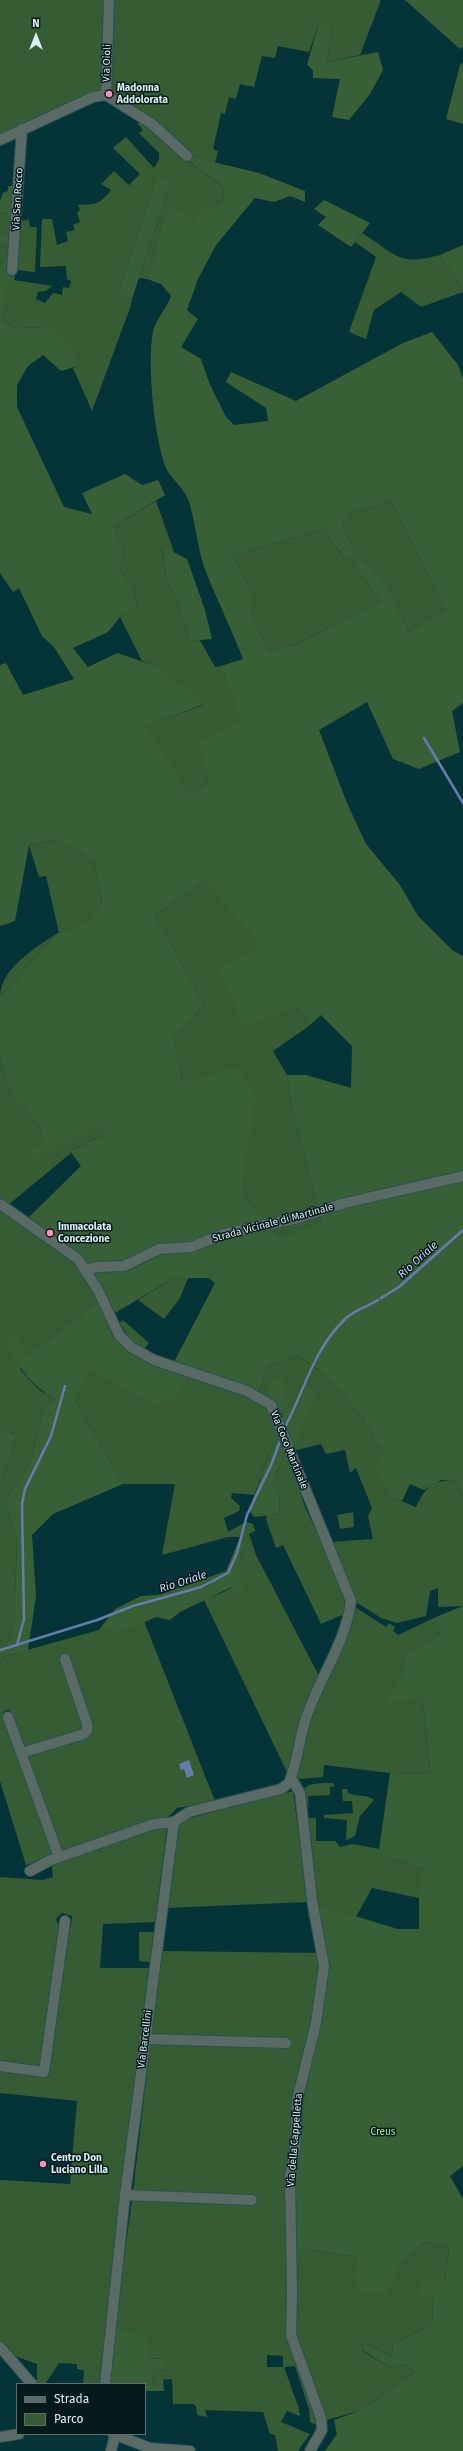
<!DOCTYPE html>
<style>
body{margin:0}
#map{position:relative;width:463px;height:2451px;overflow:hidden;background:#053438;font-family:"Fira Sans",sans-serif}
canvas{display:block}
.legend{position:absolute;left:16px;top:2383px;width:130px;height:52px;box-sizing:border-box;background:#07191b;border:1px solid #5b6f71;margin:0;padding:5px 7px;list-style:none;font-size:12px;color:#d9eff1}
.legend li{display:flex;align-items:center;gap:8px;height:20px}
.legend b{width:20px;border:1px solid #5b6f71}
.north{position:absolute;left:16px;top:16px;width:40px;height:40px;-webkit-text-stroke:3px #07191b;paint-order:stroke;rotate:0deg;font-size:11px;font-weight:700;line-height:16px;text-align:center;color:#d9eff1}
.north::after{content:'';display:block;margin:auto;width:14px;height:18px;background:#d9eff1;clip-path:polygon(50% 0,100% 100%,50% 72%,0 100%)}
</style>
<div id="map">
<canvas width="463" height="2451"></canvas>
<ul class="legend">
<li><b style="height:5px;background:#5a6a65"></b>Strada</li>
<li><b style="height:11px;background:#365c34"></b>Parco</li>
</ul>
<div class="north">N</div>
</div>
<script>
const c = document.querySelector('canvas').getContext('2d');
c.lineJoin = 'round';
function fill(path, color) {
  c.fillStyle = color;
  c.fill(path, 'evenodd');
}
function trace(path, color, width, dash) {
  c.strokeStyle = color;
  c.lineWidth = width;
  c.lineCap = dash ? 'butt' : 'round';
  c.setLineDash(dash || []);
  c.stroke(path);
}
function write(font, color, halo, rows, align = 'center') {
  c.font = font + ' "Fira Sans",sans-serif';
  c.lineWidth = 3;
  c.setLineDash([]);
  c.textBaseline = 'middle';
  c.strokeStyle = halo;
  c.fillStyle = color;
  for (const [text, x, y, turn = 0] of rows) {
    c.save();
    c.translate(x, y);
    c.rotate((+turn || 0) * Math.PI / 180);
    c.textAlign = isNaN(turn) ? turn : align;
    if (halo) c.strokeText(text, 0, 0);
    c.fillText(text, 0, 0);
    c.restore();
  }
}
fill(new Path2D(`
 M0 0H381L360 55 327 62 332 27 320 20 309 52 278 46 275 58 262 56 254 87 240 84 236 99 229 97 225 114 221 113 213 149 218 151 215 163 192 157 108 94 0 138Z
 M137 123H147L186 160 224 187 223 200 214 209 205 206 193 220 172 206 161 226 147 279 139 278 171 180 155 183 117 295 132 299 130 308 92 411 73 368 78 366 51 327 16 328 2 321 15 221 28 220V216L30 227H37L35 272 16 270 14 280 52 286 45 291 38 292 36 299 45 303 53 293 62 295 63 287 69 288 71 281 67 279 66 266 40 267 42 219H52L57 245 68 241 66 232 75 230 73 225 80 222 77 212 80 210 78 205C97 204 99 205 111 190L101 184 114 171 129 185 140 174 113 148 126 137 154 168 159 160V153L139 133 143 130Z
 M7 212 6 235H0V214Z
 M362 233C395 253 397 267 440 255L463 292 421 307 401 292 374 310 366 339 349 332 376 257 355 242Z
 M0 244H7L8 248 0 268Z
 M156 501 174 552 162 547 167 581 176 597 190 641 200 640 215 667 221 666 242 722 200 741 208 782 190 794 145 726 204 705 159 667 142 661 120 617 137 604 133 589 120 571 124 550 114 526Z
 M391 501 446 609 408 632 388 583 361 557 353 565 381 600 297 644 270 652 250 615V591L233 555 324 529 345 560 356 554 342 526 349 514Z
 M55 840 94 861 102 902 90 921 59 933 46 876 39 877 29 845Z
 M204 881 262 945 244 1025 299 1008 309 1026 273 1051 287 1075 293 1113 322 1221 279 1237 244 1196 243 1180 182 1083 174 1039 204 1005 155 915Z
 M56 934 0 997C0 969 35 948 56 934Z
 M0 1059 12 1099 25 1110 40 1127 43 1142 99 1127 105 1134 70 1151 71 1153 7 1206 0 1199Z
 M0 1209 77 1261 98 1301 27 1355 20 1369 38 1389 54 1399 43 1409 31 1463 5 1500 17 1541 14 1624 5 1650H0V1484L17 1435 0 1428Z
 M174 1278H188L180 1298 164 1319 138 1300Z
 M123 1320 149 1343 143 1350 133 1343 119 1323Z
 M297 1356 320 1370 364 1419 377 1444 384 1450 391 1497 416 1507C425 1488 432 1479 455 1481L463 1497V1606L438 1607V1588L430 1591 426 1616 397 1623 381 1618 356 1602 331 1542 373 1539 368 1516 372 1508 356 1468 350 1473 345 1450 326 1454 321 1444 297 1450 293 1449 298 1409 268 1398 259 1391 268 1366Z
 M91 1368 146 1403 190 1375 248 1394 266 1405 280 1436 270 1452 254 1495 232 1493 231 1498 240 1506 239 1511 224 1518 228 1532 246 1522 253 1524 255 1531 249 1534 256 1555 319 1676 306 1704 287 1772 204 1600C213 1596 223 1593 231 1588 238 1583 241 1554 244 1543L240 1537H228L162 1555 175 1484H123L75 1401Z
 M286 1450 305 1507 343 1589 346 1609 342 1615 321 1624 283 1545 276 1548 266 1519 267 1515 280 1514 279 1493 273 1482Z
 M353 1512 354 1527 340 1529 337 1515Z
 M355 1607 386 1627 389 1623 395 1627 393 1631 398 1635 436 1617 440 1635 405 1653 402 1672 385 1703 422 1698 431 1774 390 1773 324 1765 323 1777 299 1779 294 1774 306 1722Z
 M144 1621 215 1801 177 1808 167 1818 62 1854 9 1709 3 1712 56 1856 26 1865 0 1781V1663L2 1657 99 1630H109L120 1633Z
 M321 1783H333L335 1786 330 1787V1795L308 1796 309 1809 304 1789 309 1785Z
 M342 1789H347L348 1793C357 1797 367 1794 374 1800L360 1816 355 1836 346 1840 347 1820 324 1818V1815L353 1813 352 1801H343Z
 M293 1791 308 1902 306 1818H316V1841H335L340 1847 352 1844 379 1849 383 1856 423 1868 419 1898 372 1888 356 1917 308 1902 167 1908 178 1828 183 1820Z
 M161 1826 167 1827 155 1922 103 1924 100 1968H150L99 2384H83L84 2370 77 2369V2364L59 2363 45 2384H37V2364L7 2353 0 2345V2180L70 2184 77 2101 0 2093V2069L48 2076 67 1928 71 1927 72 1916 62 1913 56 1919 59 1927 40 2068 0 2063V1877L43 1880 53 1877 51 1860Z
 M139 1932H154L150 1962 139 1961Z
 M161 1951 322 1953 317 2030 294 2181 296 2248 358 2257 399 2266 423 2242 449 2247 445 2279 433 2297 432 2325 393 2343 392 2356 362 2342 364 2352 389 2367 406 2364 415 2372 361 2410 314 2424 310 2422 309 2409 295 2366 284 2367 299 2409 300 2416 287 2411 281 2422 310 2434 298 2451H278L275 2435 270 2434 263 2412 205 2410 207 2417 197 2415 196 2406 193 2404H173L172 2379 161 2380V2387L153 2388 154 2371 166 2370 158 2358H148L114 2327 132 2201ZM267 2355 283 2356V2367H267Z`), '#365c34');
fill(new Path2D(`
 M405 0H463V46L460 49Z
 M320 19 332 27 327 62 378 52 383 70 370 94 349 120 332 117 340 79 313 78V70L307 65Z
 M463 63V124L446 119 460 65Z
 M192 157 259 173 305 191V202L290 196 274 202 255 198 216 245 198 279 187 310 198 319 181 347 201 359 210 385 226 417 234 425 268 421 266 408 226 382 231 372 296 401 403 343 432 332 458 365 463 378V703L452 711 460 752 419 769 393 759 367 702 319 730 347 803 366 844 400 885 418 916 452 950 463 956V1497L455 1481 441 1480 424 1490 410 1484 402 1501 391 1497 375 1470 384 1450 377 1444 364 1419 320 1370 297 1356 268 1366 259 1391 174 1362 215 1283 208 1278H174L115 1313 83 1259 26 1220 81 1166 70 1151 105 1134 99 1127 32 1160 29 1151 43 1142 40 1127 25 1110 12 1099 0 1059V997L56 934 89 921 102 902 94 861 55 840 29 845 15 921 0 926V665L6 663 23 695 74 679 54 647 42 636 19 588 13 592 0 573V268L8 248 7 244H0V235L6 234 7 212 0 214V201L3 193 8 191V186H15L10 270 2 321 16 328 51 327 70 344 78 366 61 371 43 355 28 366 17 385V407L64 507 92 514 82 493 125 474 142 485 158 480 165 495 114 526 124 550 120 571 133 589 137 605 120 617 108 632 73 648 88 667 117 653 159 667 205 704 146 726 190 794 208 782 199 741 241 721 221 666 243 659C232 630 218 602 206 572 197 549 196 522 188 499 183 487 170 478 165 466 154 434 147 365 153 331 156 319 167 308 171 296L161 284 147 279 161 226 172 205 193 220 205 205 214 209 223 200 224 187 185 159ZM391 501 446 609 408 632 388 583 361 557 353 565 381 600 297 644 270 652 250 615V591L233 555 324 529 346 561 356 554 342 526 349 514ZM204 881 261 945 218 968 244 1026 299 1008 309 1026 321 1015 352 1046 351 1088 306 1075H287L293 1113 322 1221 279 1237 244 1196 243 1180 256 1095 237 1067 182 1083 174 1039 204 1005 155 915Z
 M160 177 171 180 132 299 117 295 155 183Z
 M324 200 370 223 351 247 318 225 326 217 314 209Z
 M463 245V292L440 255Z
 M162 546 187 559 205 610 212 639 190 641 176 597 167 581Z
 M98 1301 117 1337 190 1375 173 1401 146 1403 91 1369 75 1401 123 1484 53 1514 32 1535 36 1596 28 1650 2 1657 0 1663V1650H5L14 1624 17 1541 5 1500 31 1463 43 1409 54 1399C31 1385 18 1366 5 1343L15 1335 27 1355Z
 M281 1376 287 1405 298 1409 306 1387 316 1394 293 1449 268 1398 271 1384Z
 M0 1428 17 1435 0 1484Z
 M280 1436 286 1450 273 1482 279 1493 280 1514 254 1517 249 1510 270 1452Z
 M240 1537 245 1543C239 1561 237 1571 245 1589L239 1595 232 1587 180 1612 170 1620 156 1617 120 1633 109 1630H99L115 1609 141 1596 158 1595 226 1571Z
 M463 1606V2166L450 2176 463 2199V2451H325L337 2434 334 2420 361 2410 415 2372 406 2364 389 2367 364 2351 362 2342 392 2356 393 2343 432 2325 433 2298 419 2295V2283L445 2279 449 2247 423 2242 399 2266 387 2293 356 2290 358 2257 296 2248 294 2181 322 1986 317 1929 308 1916V1902L398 1929H419V1890L423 1868 383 1856 379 1849 390 1773 431 1774 422 1698 384 1704 402 1672 405 1653 440 1635 436 1617Z
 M114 2327 148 2337V2358L163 2359 166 2370 154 2371 153 2387H160L161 2380H163L164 2391H145V2384H107Z`), '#386036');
fill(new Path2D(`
 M189 1760 194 1775 187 1778 184 1769 181 1770 179 1764Z`), '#657dae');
trace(new Path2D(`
 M424 738 463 803
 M381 1298 399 1287 463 1230
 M284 1429C305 1390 312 1352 344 1320 354 1310 367 1307 378 1300
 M17 1645 24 1619 22 1504 25 1489 51 1436 65 1386
 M0 1650 97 1620 133 1606 201 1587 228 1573 237 1553 247 1515 272 1463 281 1438`), '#657dae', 2.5);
const minor = new Path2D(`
 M106 95 152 124 187 156
 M106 95 109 0
 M0 140 93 97 106 95
 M12 270 22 129
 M0 1204 78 1259 98 1290 119 1335 131 1347 154 1360 247 1391 271 1405 351 1601C346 1643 318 1680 305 1721 299 1741 297 1763 289 1783L281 1789 189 1812 174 1822 125 2195 105 2384
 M85 1271 96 1267 124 1266 159 1249 191 1247 224 1234 298 1218 345 1203 463 1176
 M8 1717 59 1857
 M21 1753 84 1734 87 1730V1724L65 1659
 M291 1778 300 1793 312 1900 324 1966 316 2023 297 2100 295 2151 290 2175 292 2293 291 2335 321 2418 322 2430 310 2451
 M30 1871 51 1860 154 1824 174 1822
 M144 2039 286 2043
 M0 2066 44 2072 65 1921
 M125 2195 252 2200
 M0 2347 32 2384
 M113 2434 150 2448 190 2451
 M0 2437 19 2434
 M111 2451 115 2436`);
trace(minor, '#275256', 12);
trace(minor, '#5a6a65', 10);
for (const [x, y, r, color] of [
 [109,94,4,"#fe8ebc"],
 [50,1233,4,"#fe8ebc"],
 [43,2164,4,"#fe8ebc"]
]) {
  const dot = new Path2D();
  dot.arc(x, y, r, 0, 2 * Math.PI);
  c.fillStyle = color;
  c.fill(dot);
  trace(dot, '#07191b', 1.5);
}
write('10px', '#d9eff1', '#07191b', [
 ["Via Oioli",107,63,-88],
 ["Via San Rocco",18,199,-87],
 ["Strada Vicinale di Martinale",273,1223,-15],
 ["Via Coco Martinale",289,1450,68],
 ["Via Barcellini",145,2039,-83],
 ["Via della Cappelletta",295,2140,-85]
]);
write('bold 10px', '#d9eff1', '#07191b', [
 ["Madonna",117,88],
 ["Addolorata",117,100],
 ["Immacolata",58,1227],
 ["Concezione",58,1239],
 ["Centro Don",51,2158],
 ["Luciano Lilla",51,2170]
], 'left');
write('10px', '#aceba8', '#07191b', [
 ["Creus",383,2132]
]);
write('italic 11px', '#cadaf7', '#07191b', [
 ["Rio Oriale",418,1260,-42],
 ["Rio Oriale",183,1582,-18]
]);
</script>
